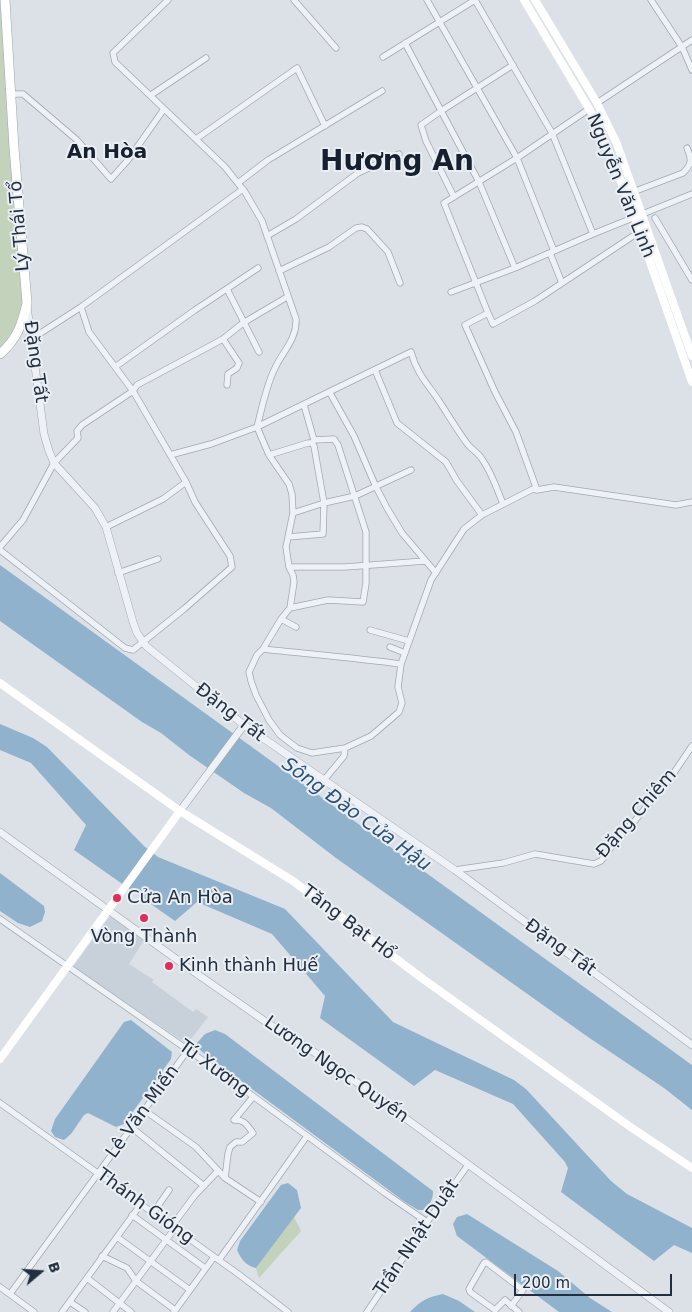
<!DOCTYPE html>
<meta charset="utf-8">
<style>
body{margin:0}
#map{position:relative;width:692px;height:1312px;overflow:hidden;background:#dbe1e7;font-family:"DejaVu Sans",sans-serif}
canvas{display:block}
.north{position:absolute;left:15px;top:1247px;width:50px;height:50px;-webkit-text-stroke:4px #eaeff5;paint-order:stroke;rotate:72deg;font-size:14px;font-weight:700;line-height:20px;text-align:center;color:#232f3e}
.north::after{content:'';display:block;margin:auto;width:18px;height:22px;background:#232f3e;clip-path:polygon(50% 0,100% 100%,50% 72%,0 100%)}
.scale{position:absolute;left:514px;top:1274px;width:158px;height:22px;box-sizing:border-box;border:2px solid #232f3e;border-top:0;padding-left:6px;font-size:15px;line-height:18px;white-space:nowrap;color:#232f3e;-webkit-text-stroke:4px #eaeff5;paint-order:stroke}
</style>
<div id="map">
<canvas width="692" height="1312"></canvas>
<div class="north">B</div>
<div class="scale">200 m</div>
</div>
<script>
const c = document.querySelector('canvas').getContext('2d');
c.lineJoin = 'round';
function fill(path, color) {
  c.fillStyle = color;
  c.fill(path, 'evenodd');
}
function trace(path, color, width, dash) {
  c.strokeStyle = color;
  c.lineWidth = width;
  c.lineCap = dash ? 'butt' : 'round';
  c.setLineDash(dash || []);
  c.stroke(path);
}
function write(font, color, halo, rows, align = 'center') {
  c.font = font + ' "DejaVu Sans",sans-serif';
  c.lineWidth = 4;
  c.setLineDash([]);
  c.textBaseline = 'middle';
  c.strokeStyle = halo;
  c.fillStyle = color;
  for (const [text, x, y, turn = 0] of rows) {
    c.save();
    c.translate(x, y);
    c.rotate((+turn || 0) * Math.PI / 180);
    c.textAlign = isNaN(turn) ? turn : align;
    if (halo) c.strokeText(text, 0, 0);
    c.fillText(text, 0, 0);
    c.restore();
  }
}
fill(new Path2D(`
 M110 916 144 940 129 964 154 980 152 982 193 1012 196 1009 208 1017 187 1044 73 967Z`), '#c8d0d9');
fill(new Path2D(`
 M0 0 23 299C21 318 14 334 0 347Z
 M294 1217 301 1231 259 1278 256 1268Z`), '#c3d2bb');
fill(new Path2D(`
 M0 565 692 1065V1110L664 1088 588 1037 336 858 271 808 244 793 189 755 161 733 142 722 0 621Z
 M0 724 33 738 47 747 144 846 158 857 285 909 393 1022 514 1080 526 1089 611 1181 627 1194 692 1228V1253L674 1245 654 1261 561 1192 568 1168 565 1162 513 1104 435 1070 414 1086 320 1018 325 996 272 934 197 902 175 921 74 850 86 825 31 763 0 750Z
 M0 873 44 906 45 912 42 921 30 927 18 923 0 911Z
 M131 1020 172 1052 171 1059 124 1124 116 1127 88 1113 84 1115 71 1134 64 1140 55 1137 51 1131 55 1119 119 1029 124 1022Z
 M215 1030 225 1034 425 1185 433 1191C433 1200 430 1204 424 1210H418L405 1202 206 1055 198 1048 197 1043 205 1034Z
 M288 1183 297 1190 301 1208 256 1268C246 1266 241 1259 237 1250L240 1241 281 1185Z
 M467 1214 558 1271 590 1298 612 1312H559L457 1236 453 1224 457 1217Z
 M443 1294 459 1301 475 1312H410C420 1301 428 1297 443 1294Z`), '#91b2cc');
const minor = new Path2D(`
 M168 0 113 53 115 62 225 167 245 192 262 221 296 319C297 339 283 351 275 368 266 386 262 408 257 427L269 455 289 484 292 494 293 513 286 547 289 567 293 575 294 582 290 608 281 619 263 649 257 655 249 672 251 681 256 695 269 720 280 735 297 748 312 753 345 748
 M294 0 336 48
 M427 0 517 158 554 251
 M475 0 552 133 593 234
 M651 0 682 47 692 70
 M405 43 479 182 515 268
 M383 57 475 0
 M11 94H23L77 140 111 179 128 160 164 109
 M151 95 206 58
 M597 103 692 40
 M196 139 297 68 325 126
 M238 183 268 160 382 91
 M633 192 683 173C692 164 692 160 687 148
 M454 197 426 141 421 125 441 111 513 65
 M655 218 692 280
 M267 236 296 219 358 173 399 154
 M550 253 562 283
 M279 271 329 247 356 228 362 227 367 229 388 252 400 283
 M227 289 259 352
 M451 292 515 268 593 234 692 194
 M488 313 444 203 517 158 589 109
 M33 338 81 307 243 189
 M223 339 239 363 237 368 228 374 227 385
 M115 367 195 310 258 268
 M375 370 397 423 446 462 457 481 482 515
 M330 393 354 436 376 487 387 508 402 533 436 573
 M170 455 211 444 257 427 411 352C417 374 427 383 439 401 449 416 458 432 469 446 473 450 479 454 482 459 492 473 497 489 503 504
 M269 455 308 443H312L314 446 324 503 323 534 288 537
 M537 490 516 432 495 392 465 325 488 313 493 324 535 301 633 236 641 234
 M293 513 324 503 355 496 411 470
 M106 527 163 499 186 482
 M0 547 23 520 54 463 78 438 77 431 82 425 133 391 137 385 223 339 243 323 287 297
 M0 550 125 648 133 650 184 609 232 567 230 556 195 502 186 482 133 391 89 332 81 307
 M289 567H345L425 561
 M118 573 158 559
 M290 608 328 600 363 602 366 583V532L338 445 334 439 314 440 304 405
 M281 619 296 627
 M370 630 409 641
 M390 647 405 653
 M263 649C309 654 355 658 401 664
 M324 780 344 756 345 748 371 736 399 712 402 703 398 687 401 664 431 580 464 529 482 515 533 489 537 490 554 487 676 505 692 502
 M455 870 503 863 535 854 594 864 601 861 617 839 632 824 669 780 692 746
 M0 919 231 1080 385 1193 427 1222
 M0 1103 241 1276 288 1312
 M144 1110 196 1147 225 1178 261 1202
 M234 1120 253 1097
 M131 1127 204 1186
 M225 1178 228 1154 230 1147 236 1142H242L253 1133C247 1125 244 1119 234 1120
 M153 1213 169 1190
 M132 1215 205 1268
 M172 1226 195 1195 218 1171
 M117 1237 190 1290
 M102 1256 127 1268 136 1281 175 1310
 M219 1260 307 1136
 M87 1278 131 1312
 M0 1287 34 1312
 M10 1294 188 1050
 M70 1302 85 1312
 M511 1306 523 1290 486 1262 484 1263 469 1289 470 1292 495 1310 505 1300 519 1312
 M62 1312 141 1204
 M113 1312 175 1228
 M174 1312 214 1257
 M367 1312 427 1222 468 1165`);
const tertiary = new Path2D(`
 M27 306 44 434 49 451 54 463 95 508 106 527 133 622 137 633 146 646 244 725 455 870 692 1045
 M180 811 244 725
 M0 832 190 969 269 1024 325 1059 669 1312`);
const primary = new Path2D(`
 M0 354C17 339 22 325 27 303L14 148 5 0`);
trace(minor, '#a0a8b1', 7);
trace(tertiary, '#a0a8b1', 8);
trace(primary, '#99a6b4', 10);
trace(minor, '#eef1f5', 5.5);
trace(tertiary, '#eef1f5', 7);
trace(new Path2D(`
 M524 0 597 122 628 199 692 382
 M535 0 597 103 617 144 692 356
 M0 683 180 811 293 881 423 979 632 1128 692 1168
 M0 1059 180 811`), '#fff', 8);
trace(primary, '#fff', 9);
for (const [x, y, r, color] of [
 [117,898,5,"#dc3058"],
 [144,918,5,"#dc3058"],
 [169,966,5,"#dc3058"]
]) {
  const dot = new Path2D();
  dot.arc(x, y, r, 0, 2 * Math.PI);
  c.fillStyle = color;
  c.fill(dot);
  trace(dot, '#eaeff5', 2);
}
write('18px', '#232f3e', '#eaeff5', [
 ["Nguyễn Văn Linh",620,186,68],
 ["Lý Thái Tổ",20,226,-95],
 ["Đặng Tất",35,362,82],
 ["Đặng Tất",230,713,38],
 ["Đặng Chiêm",637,814,-49],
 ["Tăng Bạt Hổ",348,923,37],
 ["Đặng Tất",560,948,36],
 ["Tú Xương",214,1069,36],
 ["Lương Ngọc Quyến",336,1070,35],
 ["Lê Văn Miến",143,1112,-54],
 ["Thánh Gióng",145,1207,36],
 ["Trần Nhật Duật",417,1238,-56]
]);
write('18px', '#232f3e', '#eaeff5', [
 ["Cửa An Hòa",127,898],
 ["Vòng Thành",144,937,"center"],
 ["Kinh thành Huế",179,966]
], 'left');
write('italic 19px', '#2a5276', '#eaeff5', [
 ["Sông Đào Cửa Hậu",356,815,36]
]);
write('bold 20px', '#16202f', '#eaeff5', [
 ["An Hòa",107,153]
]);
write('bold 28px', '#16202f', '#eaeff5', [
 ["Hương An",397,163]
]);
</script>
